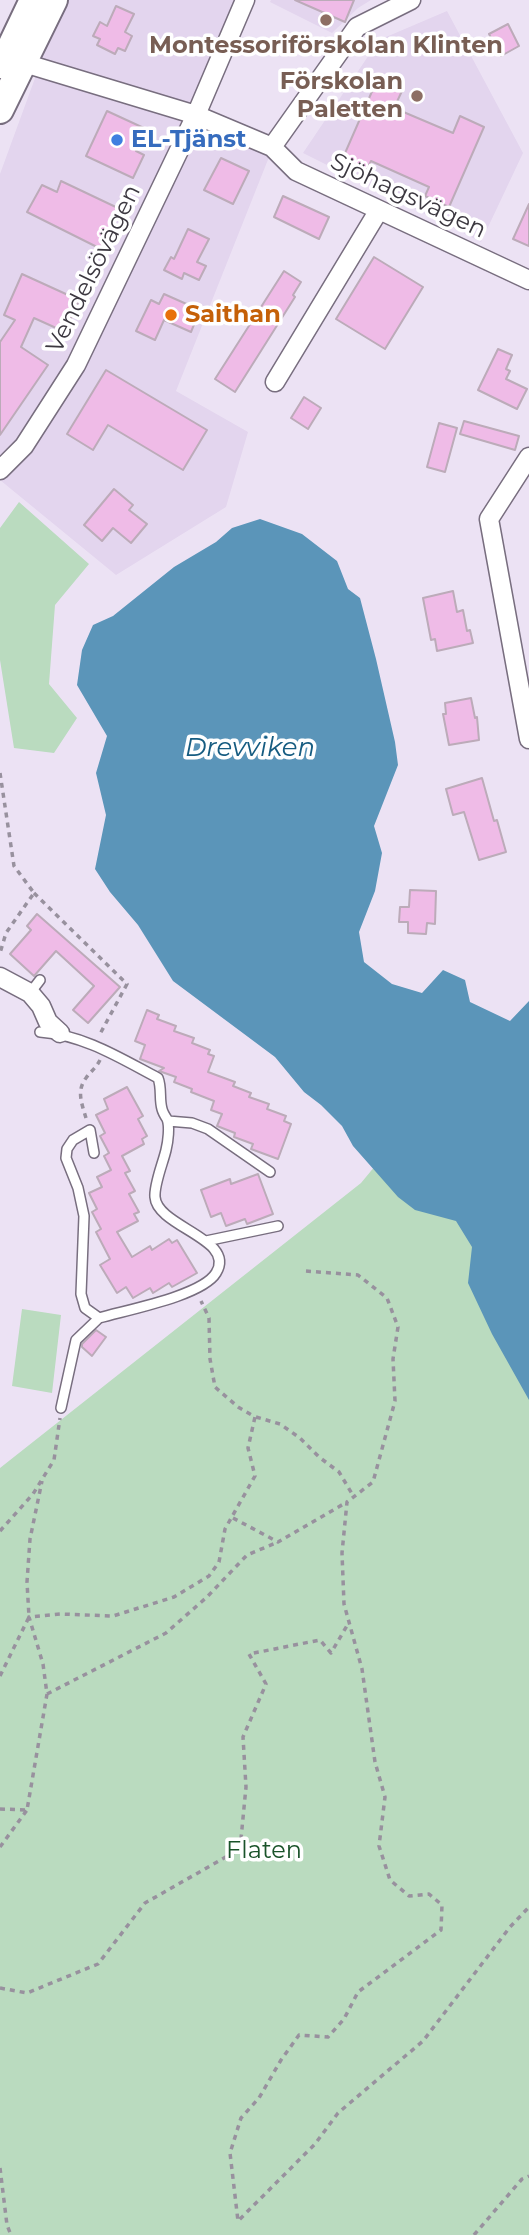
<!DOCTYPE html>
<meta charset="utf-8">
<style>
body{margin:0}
canvas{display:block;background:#ece2f4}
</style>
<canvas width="529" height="2235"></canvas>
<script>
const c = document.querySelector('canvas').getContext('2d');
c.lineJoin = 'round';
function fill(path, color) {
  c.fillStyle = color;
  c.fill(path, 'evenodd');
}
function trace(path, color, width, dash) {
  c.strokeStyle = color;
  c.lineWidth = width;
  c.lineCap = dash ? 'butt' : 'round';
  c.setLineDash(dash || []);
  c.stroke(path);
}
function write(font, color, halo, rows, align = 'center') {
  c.font = font + ' Montserrat,sans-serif';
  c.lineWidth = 7;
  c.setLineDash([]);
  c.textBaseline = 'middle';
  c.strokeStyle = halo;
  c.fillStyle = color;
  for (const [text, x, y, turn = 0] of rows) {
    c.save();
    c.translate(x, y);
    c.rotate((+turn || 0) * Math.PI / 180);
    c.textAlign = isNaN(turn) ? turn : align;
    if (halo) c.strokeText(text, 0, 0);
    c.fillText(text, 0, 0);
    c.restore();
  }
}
fill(new Path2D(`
 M65 0H235L190 116 273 147 176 391 248 432 226 507 116 575 0 480V174L57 18Z
 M271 0H371L358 8 332 33 270 2Z
 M447 11 523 153 481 242 303 153 379 40Z`), '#e3d5ee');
fill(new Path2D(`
 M19 502 89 564 55 605 49 684 77 718 54 753 14 748 0 660V528Z
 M442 1085 529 1128V2235H0V1468L361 1183Z
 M22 1309 61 1315 52 1393 12 1386Z`), '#badbbf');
fill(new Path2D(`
 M260 519 302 534 337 561 348 589 360 598 376 659 395 742 398 765 374 826 382 853 375 891 359 932 364 962 392 984 422 993 443 970 465 980 470 1002 510 1021 529 1001V1400L492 1334 468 1283 472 1247 456 1221 415 1210 398 1197 353 1146 342 1126 321 1105 304 1092 275 1057 173 981 138 925 110 892 95 869 106 815 96 773 107 736 77 685 82 650 93 625 113 616 174 567 216 542 232 528Z`), '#5b95b9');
const building = new Path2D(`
 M295 0H354L345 22Z
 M116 6 134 14 125 32 132 36 125 51 118 48 115 54 97 45 100 39 93 36 100 22 107 26Z
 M508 24 519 46 501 56 489 34Z
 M377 80 402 91 394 108 453 133 460 116 484 127 449 207 425 196 429 187 371 161 366 171 342 160Z
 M107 111 146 129 136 151 144 155 133 178 86 156Z
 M221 158 249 171 233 204 204 190Z
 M61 181 120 209 101 249 27 212 42 185 57 192Z
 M283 196 329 217 319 239 274 217Z
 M529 204V246L513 239Z
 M188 229 209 239 197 262 206 266 199 280 184 273 182 279 164 270 171 257 174 259Z
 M374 257 423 287 385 349 336 319Z
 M284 271 301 282 293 295 295 297 235 392 215 379Z
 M22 274 79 300 65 332 34 318 21 347 48 365 0 435V342L15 320 4 315Z
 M164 294 200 310 191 332 164 320 155 340 136 331 151 300 159 304Z
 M498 349 512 355 506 369 510 371 506 379 527 389 517 409 478 390Z
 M106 370 207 430 183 470 108 425 93 450 67 434Z
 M304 397 321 408 308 429 291 418Z
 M464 421 519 436 515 450 460 434Z
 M439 423 457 428 445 472 427 467Z
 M114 489 133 505 129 510 147 524 131 543 113 528 102 541 84 525Z
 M453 591 457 612 463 610 467 631 470 630 473 643 437 651 435 639 431 640 423 598Z
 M471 698 475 718 477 717 479 740 449 745 443 714H446L445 703Z
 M482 778 494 821 497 820 506 852 479 860 464 812 453 815 446 789Z
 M410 890 436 891 435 924 427 923 426 934 408 933V922H399L400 907H409Z
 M37 914 120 987 88 1023 73 1010 94 986 56 951 34 976 10 954 31 930 27 926Z
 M147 1010 159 1015 157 1019 176 1026 174 1031 194 1038 192 1043 210 1050 208 1054 214 1056 208 1072 235 1082 233 1086 251 1093 249 1097 269 1104 267 1109 286 1116 284 1121 291 1124 278 1159 251 1149 253 1144 234 1137 235 1133 217 1126 222 1114 211 1110 214 1101 191 1092 192 1089 174 1082 176 1077 159 1071 164 1068 140 1059 145 1045 135 1041Z
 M127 1087 143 1116 138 1119 147 1136 142 1139 144 1144 122 1156 130 1171 125 1173 135 1191 129 1194 139 1212 134 1214 138 1221 117 1232 132 1257 150 1246 152 1250 169 1239 172 1243 177 1240 197 1273 172 1287 169 1283 153 1293 150 1288 133 1298 126 1287 117 1293 100 1265 110 1259 96 1232 101 1229 92 1212 97 1209 89 1193 102 1187 97 1177 111 1170 104 1156 109 1153 100 1136 105 1133 96 1115 108 1109 104 1099Z
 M258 1174 273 1214 247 1224 245 1219 226 1226 221 1213 211 1217 201 1190 230 1179 231 1184Z
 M96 1330 106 1337 92 1356 82 1347V1344Z`);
fill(building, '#efbbe7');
trace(building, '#bcabb9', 2);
const service = new Path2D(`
 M30 993 40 980
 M40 1032C84 1035 120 1058 158 1078 162 1088 159 1099 162 1109 163 1113 165 1116 167 1119 170 1126 168 1142 166 1150 163 1163 154 1184 155 1197 157 1227 237 1239 216 1273 202 1296 126 1310 99 1318L85 1308 81 1294 84 1216 78 1188 66 1158 67 1149 73 1140 90 1130 94 1153
 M168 1121 192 1123 208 1129 270 1172
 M206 1241 278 1226
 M61 1408 76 1340 99 1318`);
const minor = new Path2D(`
 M14 60 196 115 272 147 357 27 411 0
 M272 147 296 171 529 280
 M275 382 379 210
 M529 457 489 519 529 739
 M0 470 24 446 76 365 196 115 245 0
 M0 977 30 993 41 1006 48 1022 60 1033`);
const secondary = new Path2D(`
 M2 65 33 0
 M0 110 54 0`);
trace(service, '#786e7f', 12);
trace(minor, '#786e7f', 21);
trace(secondary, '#786e7f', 30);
trace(new Path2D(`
 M0 773 14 866 34 893 6 933 0 953
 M34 893 127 984 100 1034
 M86 1118C82 1104 76 1091 86 1078 91 1071 96 1068 100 1060
 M306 1271 358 1275 387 1298 398 1327 393 1359 395 1401 373 1482 347 1502 342 1553 344 1604 362 1669 375 1762 385 1797 379 1846 390 1880 409 1896 429 1894 442 1905 441 1930 358 1992 344 2019 328 2037 299 2035 281 2060 259 2098 241 2118 230 2153 238 2221 315 2144 338 2113 423 2041 510 1927 529 1907
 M256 1417 280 1424 300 1438 319 1457 339 1472 354 1497
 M233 1518 278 1542 347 1502
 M0 1531 33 1494 54 1460 60 1418
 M0 1676 29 1617 27 1582 30 1539 42 1481
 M47 1694 166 1633 207 1597 247 1555 278 1542
 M0 1809 27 1810 47 1694 43 1664 29 1617 60 1614 113 1616 174 1597 209 1576 219 1562 225 1529 255 1476 248 1448 255 1417 238 1407 215 1387 210 1359 209 1318 201 1301
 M0 1847 27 1810
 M0 1988 27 1993 98 1964 145 1903 240 1849 246 1787 243 1737 266 1684 249 1654 320 1640 331 1653 348 1624
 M0 2168 7 2225 11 2235
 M474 2235 522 2179 529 2176`), '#98919e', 3.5, [5, 5]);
trace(service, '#fff', 9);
trace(minor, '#fff', 18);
trace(secondary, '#fff', 26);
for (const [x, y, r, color] of [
 [326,20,7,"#8d6e63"],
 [417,96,7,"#8d6e63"],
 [117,140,7,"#3f7fe0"],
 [171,315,7,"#e8710a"]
]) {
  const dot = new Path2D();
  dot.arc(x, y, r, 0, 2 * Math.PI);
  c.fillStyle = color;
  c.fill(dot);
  trace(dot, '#fff', 2.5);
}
write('bold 24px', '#785e54', '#fff', [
 ["Montessoriförskolan Klinten",326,46],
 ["Förskolan",403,82,"right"],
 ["Paletten",403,110,"right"]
]);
write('bold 24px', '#366cbe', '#fff', [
 ["EL-Tjänst",131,140]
], 'left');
write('24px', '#3c3840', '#fff', [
 ["Sjöhagsvägen",408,196,25],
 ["Vendelsövägen",94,269,-64]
]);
write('bold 24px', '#c56008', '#fff', [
 ["Saithan",185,315]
], 'left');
write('24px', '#1a532a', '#fff', [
 ["Flaten",264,1851]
]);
write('italic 26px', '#165c81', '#fff', [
 ["Drevviken",250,748]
]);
</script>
